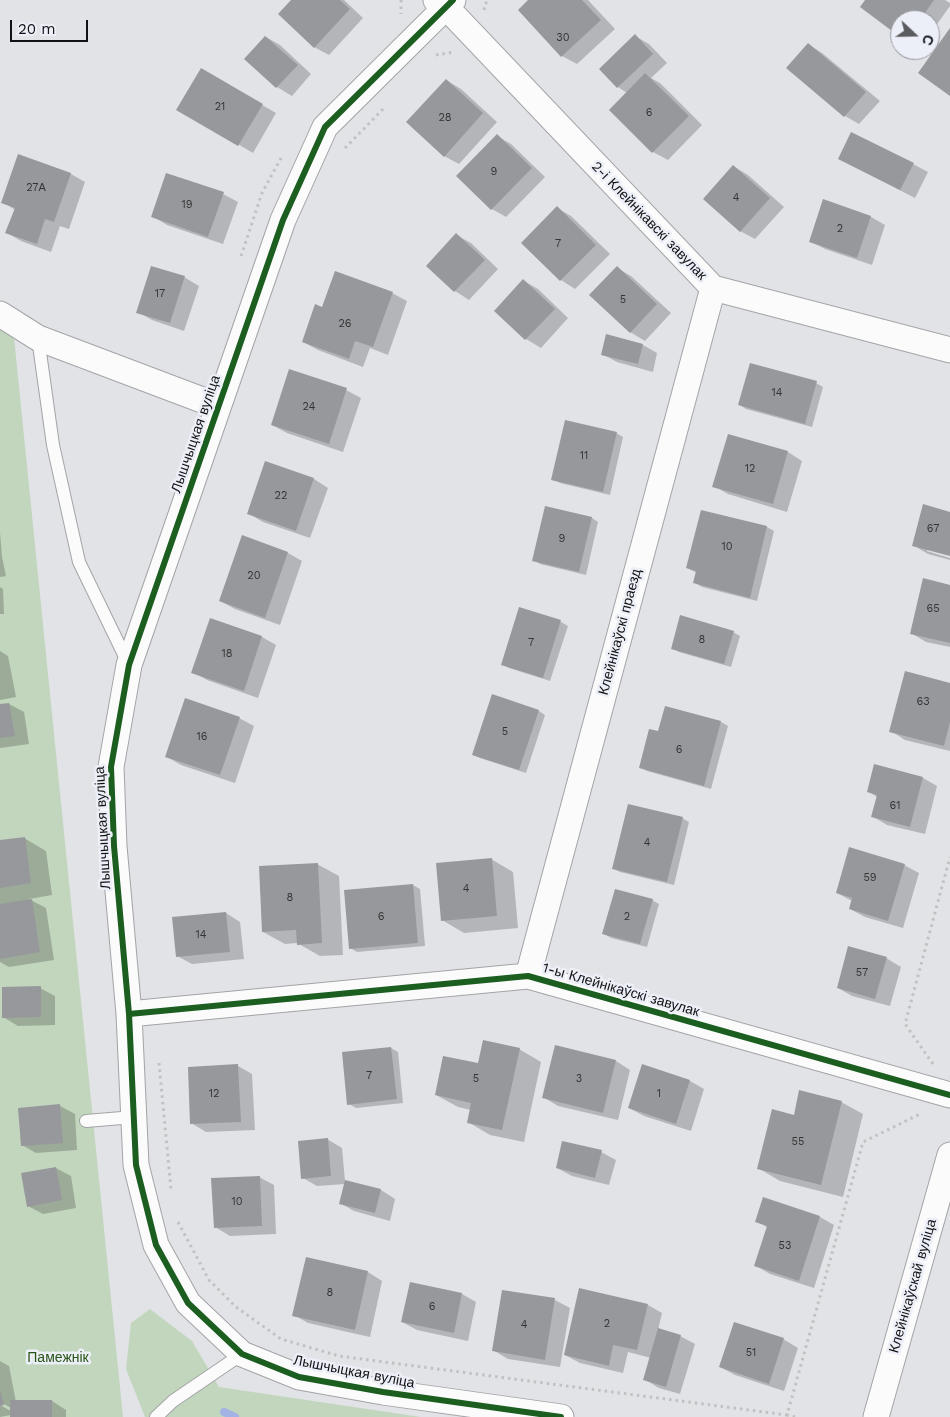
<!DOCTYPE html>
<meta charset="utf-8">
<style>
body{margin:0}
#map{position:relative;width:950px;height:1417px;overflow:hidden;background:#e2e3e7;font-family:"Work Sans",sans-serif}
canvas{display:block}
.north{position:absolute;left:890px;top:10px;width:50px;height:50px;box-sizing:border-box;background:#eceff7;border:1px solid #94979d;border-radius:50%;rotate:111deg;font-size:14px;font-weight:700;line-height:20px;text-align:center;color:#111215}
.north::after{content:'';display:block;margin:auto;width:18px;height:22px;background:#5a5b5e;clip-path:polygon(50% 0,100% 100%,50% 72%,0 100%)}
.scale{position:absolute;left:10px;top:20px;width:78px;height:22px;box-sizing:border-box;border:2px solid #111215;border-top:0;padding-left:6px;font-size:15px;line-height:18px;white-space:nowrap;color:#111215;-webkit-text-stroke:4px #eceff7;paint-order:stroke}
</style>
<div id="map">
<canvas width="950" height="1417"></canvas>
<div class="north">С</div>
<div class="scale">20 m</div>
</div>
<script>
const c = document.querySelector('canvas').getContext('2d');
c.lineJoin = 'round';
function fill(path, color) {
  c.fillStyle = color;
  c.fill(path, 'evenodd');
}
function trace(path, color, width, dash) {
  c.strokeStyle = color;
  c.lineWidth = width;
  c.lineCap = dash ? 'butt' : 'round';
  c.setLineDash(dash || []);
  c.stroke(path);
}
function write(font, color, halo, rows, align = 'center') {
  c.font = font + ' "Work Sans",sans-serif';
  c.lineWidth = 5;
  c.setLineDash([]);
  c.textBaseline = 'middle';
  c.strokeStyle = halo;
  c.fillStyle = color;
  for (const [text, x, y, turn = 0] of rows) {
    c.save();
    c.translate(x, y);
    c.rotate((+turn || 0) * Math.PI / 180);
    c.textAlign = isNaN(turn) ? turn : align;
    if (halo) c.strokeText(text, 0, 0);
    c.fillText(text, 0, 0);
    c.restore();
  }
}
fill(new Path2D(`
 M0 327 14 337 123 1417H0Z
 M150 1309 192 1341 219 1387 421 1417H145L126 1369 131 1323Z`), '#c2d6be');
fill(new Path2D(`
 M293 0H344L363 18 329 55 314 47Z
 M530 0H588L615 29 577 64 562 56Z
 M866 0H945L950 3V6L930 34V20H900V35Z
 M635 36 649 44 667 63 651 78 660 83 702 125 668 160 653 152 627 93 618 87 600 69Z
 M266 37 280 45 311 74 292 96 277 87 246 59Z
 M808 44 822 53 880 101 859 124 845 116 788 68Z
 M201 70 276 113 253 153 178 109Z
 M446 80 461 89 497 122 459 164 444 156Z
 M497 136 511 144 545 177 506 217 492 209Z
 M19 156 71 174 85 182 69 229 60 226 51 252 21 241 7 233 15 210 3 202Z
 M839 159 913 164 928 172 915 198Z
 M733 166 748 175 784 207 755 239 740 231Z
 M223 194 238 202 223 244 167 225 152 216Z
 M824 200 871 217 885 225 872 265 825 249 810 241Z
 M557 208 571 216 610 254 575 289 561 280 523 243Z
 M456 235 471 243 498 269 469 300 455 291 427 266Z
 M617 268 631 276 671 313 645 341 630 332Z
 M184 277 199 286 184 331 152 320 138 312Z
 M524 281 538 289 568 318 541 348 526 339 496 311Z
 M392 293 407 301 388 355 370 348 363 367 318 350 303 342 323 308Z
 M643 345 657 353 653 372 617 362 602 354Z
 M816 383 823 387 812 427 746 409 740 405Z
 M346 390 361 398 343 452 287 433 272 425Z
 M616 433 623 437 610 495 560 483 553 479Z
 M729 435 788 452 802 461 787 512 728 494 714 486Z
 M266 462 314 479 328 488 310 538 263 522 248 513Z
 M702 511 767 527 774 531 757 601 702 587 695 583 697 573 687 568Z
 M950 513V555L927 549V551L950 558V560L928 554 913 545Z
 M592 518 598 522 586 575 540 564 534 560Z
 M0 532 2 557 6 576 0 577Z
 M243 537 288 553 302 561 280 625 235 609 220 601Z
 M950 586V647L926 642 911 633Z
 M0 587 3 589 4 614H0Z
 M520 609 561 622 568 626 550 681 509 668 502 664Z
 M211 619 262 637 276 645 258 698 207 680 193 672Z
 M733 632 740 636 731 667 679 652 672 648Z
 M0 651 8 656 16 697 0 700Z
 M950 684V751L905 740 891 731Z
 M9 704 24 712 29 744 0 748V705Z
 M666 707 721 722 728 726 711 789 647 771 640 767 659 733Z
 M539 711 545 715 526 773 480 758 473 755Z
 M239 718 254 726 235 783 181 765 167 757Z
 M875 766 923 778 937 786 925 834 887 825 872 816 877 797 869 792Z
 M682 818 689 822 674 885 620 872 613 868Z
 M24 838 46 851 52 895 29 899 46 908 54 960 9 967 0 962V841Z
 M491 859 513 872 518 928 464 933 442 920Z
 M317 864 339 876 343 955 320 956 297 943 285 944 263 932Z
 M904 865 919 873 903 928 865 917 850 909 852 901 837 893Z
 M413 885 420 889 425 946 357 952 350 948Z
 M652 900 659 904 647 947 611 938 604 934Z
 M226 913 240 922 244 959 192 964 177 956Z
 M886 958 901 967 890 1006 852 996 838 988Z
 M40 988 55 996V1025L18 1026 3 1017Z
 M391 1048 398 1052 403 1103 356 1108 349 1104Z
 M519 1049 541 1062 524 1142 490 1135 468 1122 471 1110 458 1107 436 1095 479 1065Z
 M616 1061 630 1070 618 1120 558 1106 543 1097Z
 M238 1066 252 1074 255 1130 206 1132 191 1123Z
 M642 1066 690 1081 704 1089 691 1131 644 1116 629 1108Z
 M841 1102 863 1114 843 1197 780 1181 758 1168 794 1116Z
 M60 1106 75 1114 77 1150 36 1153 22 1145Z
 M327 1139 342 1148 345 1181 381 1190 395 1199 390 1221 354 1211 340 1203 345 1184 317 1186 303 1178Z
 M601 1152 616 1160 609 1185 572 1176 557 1168Z
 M56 1168 71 1176 76 1208 43 1214 28 1206 23 1174Z
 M259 1177 274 1185 276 1234 230 1236 215 1227Z
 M764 1199 820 1217 834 1225 814 1288 770 1274 755 1265 768 1228 757 1221Z
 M306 1259 368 1272 382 1281 370 1337 308 1323 294 1315Z
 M503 1291 555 1300 570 1308 560 1367 508 1359 493 1350Z
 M462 1294 476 1302 468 1341 417 1330 402 1322Z
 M648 1305 662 1313 658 1330 680 1336 695 1344 680 1394 659 1388 644 1379 651 1358 628 1352 623 1373 580 1363 565 1355Z
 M783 1339 798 1348 784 1391 735 1375 720 1367Z
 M0 1361 9 1366 16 1402 52 1401 66 1410V1417H11V1415L0 1417V1405L11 1411V1408L0 1402Z`), '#0003');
trace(new Path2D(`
 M224 1412 235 1417`), '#a3b3e3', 8);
fill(new Path2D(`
 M291 0H340L350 9 314 48 278 14Z
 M528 0H582L601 20 561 57 518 10Z
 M865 0H934L920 20H900V37L860 7Z
 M950 28V96L918 73Z
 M635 34 653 54 617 88 599 69Z
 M265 36 298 65 276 88 244 59Z
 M808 43 866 92 844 117 786 68Z
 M201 68 263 104 238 146 176 110Z
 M645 73 689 116 652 153 609 110Z
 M446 79 483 113 444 157 406 122Z
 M851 132 914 163 900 190 838 159Z
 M497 134 532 168 491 210 456 176Z
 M18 154 71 173 54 222 45 219 37 244 5 233 15 208 1 203Z
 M733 165 770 198 740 232 703 199Z
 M166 173 224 192 208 237 151 217Z
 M823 199 871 216 857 258 809 242Z
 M557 206 596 245 560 281 521 243Z
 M456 233 485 260 454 292 426 266Z
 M151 266 185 276 170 323 136 313Z
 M617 266 657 304 630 333 589 295Z
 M335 271 393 292 373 347 355 341 349 359 302 342 315 304 322 307Z
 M523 279 555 309 525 340 494 311Z
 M606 334 643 344 638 364 601 355Z
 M750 363 817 381 805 424 738 405Z
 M289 369 347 388 329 444 271 425Z
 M565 420 617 432 603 492 551 480Z
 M728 434 788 451 773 504 712 487Z
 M265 461 314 478 296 531 247 514Z
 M923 504 950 512V556L912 546Z
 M545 506 592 517 579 572 532 561Z
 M701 510 767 526 750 598 693 583 696 571 686 568Z
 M242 535 288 552 265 618 219 601Z
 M923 578 950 585V643L910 634Z
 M519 607 561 620 543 678 501 665Z
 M680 615 734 631 724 664 671 649Z
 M210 618 262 636 244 691 191 673Z
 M905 671 950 683V722L944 746 889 732Z
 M492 694 539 710 519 770 472 755Z
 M185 698 240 717 220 775 165 757Z
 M9 703 15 736 0 738V704Z
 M665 706 721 721 704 786 639 768 649 729 658 731Z
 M874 764 923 777 910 827 871 817 877 795 867 792Z
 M628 804 683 817 667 882 612 869Z
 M25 837 31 883 0 888V840Z
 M849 847 905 864 888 921 849 909 852 898 836 893Z
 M492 858 497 916 441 921 436 863Z
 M318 863 322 943 297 945 296 930 262 932 259 866Z
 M413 884 418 943 349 949 344 890Z
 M615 889 653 899 640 944 602 934Z
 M32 899 40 952 0 959V904Z
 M226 912 230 952 176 957 172 917Z
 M848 946 887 957 875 999 837 988Z
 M41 986V1017L2 1018V987Z
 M483 1040 520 1048 502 1130 467 1123 471 1103 435 1095 443 1056 478 1063Z
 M555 1045 616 1060 603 1113 542 1098Z
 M391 1047 397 1099 347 1105 342 1052Z
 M238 1064 241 1122 190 1124 188 1067Z
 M642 1064 690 1080 676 1124 628 1108Z
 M799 1090 842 1101 821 1185 757 1169 772 1109 794 1115Z
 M60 1104 63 1143 21 1146 18 1108Z
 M328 1138 331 1176 301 1179 298 1141Z
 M562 1141 602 1150 595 1178 556 1168Z
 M56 1167 62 1200 27 1207 21 1173Z
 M260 1176 262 1226 214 1228 211 1178Z
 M345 1180 381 1189 375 1213 339 1204Z
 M763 1197 820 1216 799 1281 754 1266 767 1226 755 1222Z
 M306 1257 368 1271 355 1330 292 1316Z
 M410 1282 462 1293 454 1333 401 1322Z
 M579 1288 648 1304 637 1350 613 1345 609 1366 564 1355Z
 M502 1290 555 1298 545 1360 492 1351Z
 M734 1322 784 1338 769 1384 719 1367Z
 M658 1328 681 1335 666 1387 643 1380Z
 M0 1390 4 1405 0 1406Z
 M10 1400H52V1417H10Z`), '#97989b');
const service = new Path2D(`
 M38 338 53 445 79 562 128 663
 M86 1121 134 1117
 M156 1417 173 1401 242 1354`);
const minor = new Path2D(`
 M436 0 446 7 713 288 950 350
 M453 0 325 127 283 220 129 665 111 767 114 846 129 1014 136 1165 156 1245 188 1303 242 1354 299 1377 383 1392 561 1417
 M0 314 38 338 218 406
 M528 976 713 288
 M129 1014 528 976 950 1095
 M876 1417 950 1155`);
trace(service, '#a3a4a7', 14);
trace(minor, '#a3a4a7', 27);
trace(new Path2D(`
 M401 0V14
 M484 10 485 4 489 0
 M436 55 454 52
 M345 148 386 106
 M241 256 262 193 281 158
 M159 1063 171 1189
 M933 1064 905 1024 950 857
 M178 1222 209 1280 236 1307 281 1339 339 1356 787 1415
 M795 1417 787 1415 863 1142 922 1113`), '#c1c1c2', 3, [2.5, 4]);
trace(service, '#fbfbfb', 12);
trace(minor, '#fbfbfb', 25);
trace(new Path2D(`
 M453 0 325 127 283 220 129 665 111 767 114 846 129 1014 136 1165 156 1245 188 1303 242 1354 299 1377 383 1392 561 1417
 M129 1014 528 976 950 1095`), '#1b5e20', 6);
write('11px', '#323436', null, [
 ["30",563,38],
 ["21",220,107],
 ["6",649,113],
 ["28",445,118],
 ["9",494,172],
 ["27А",36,188],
 ["4",736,198],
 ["19",187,205],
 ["2",840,229],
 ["7",558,244],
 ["17",160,294],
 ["5",623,300],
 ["26",345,324],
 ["14",777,393],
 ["24",309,407],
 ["11",584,456],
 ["12",750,469],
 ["22",281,496],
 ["67",933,529],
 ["9",562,539],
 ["10",727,547],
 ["20",254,576],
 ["65",933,609],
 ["8",702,640],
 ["7",531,643],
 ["18",227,654],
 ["63",923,702],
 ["5",505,732],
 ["16",202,737],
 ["6",679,750],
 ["61",895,806],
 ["4",647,843],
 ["59",870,878],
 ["4",466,889],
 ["8",290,898],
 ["6",381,917],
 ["2",627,917],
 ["14",201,935],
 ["57",862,973],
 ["7",369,1076],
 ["5",476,1079],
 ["3",579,1079],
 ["12",214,1094],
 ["1",659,1094],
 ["55",798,1142],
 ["10",237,1202],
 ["53",785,1246],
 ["8",330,1293],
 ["6",432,1307],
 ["2",607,1324],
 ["4",524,1325],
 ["51",751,1353]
]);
write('14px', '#111215', '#eceff7', [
 ["2-і Клейнікавскі завулак",649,221,46],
 ["Лышчыцкая вуліца",196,434,-71],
 ["Клейнікаўскі праезд",620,632,-75],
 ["Лышчыцкая вуліца",103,828,-93],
 ["1-ы Клейнікаўскі завулак",621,990,16],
 ["Клейнікаўскай вуліца",913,1286,-74],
 ["Лышчыцкая вуліца",354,1372,11]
]);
write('14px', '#285416', '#eceff7', [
 ["Памежнік",58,1358]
]);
</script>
